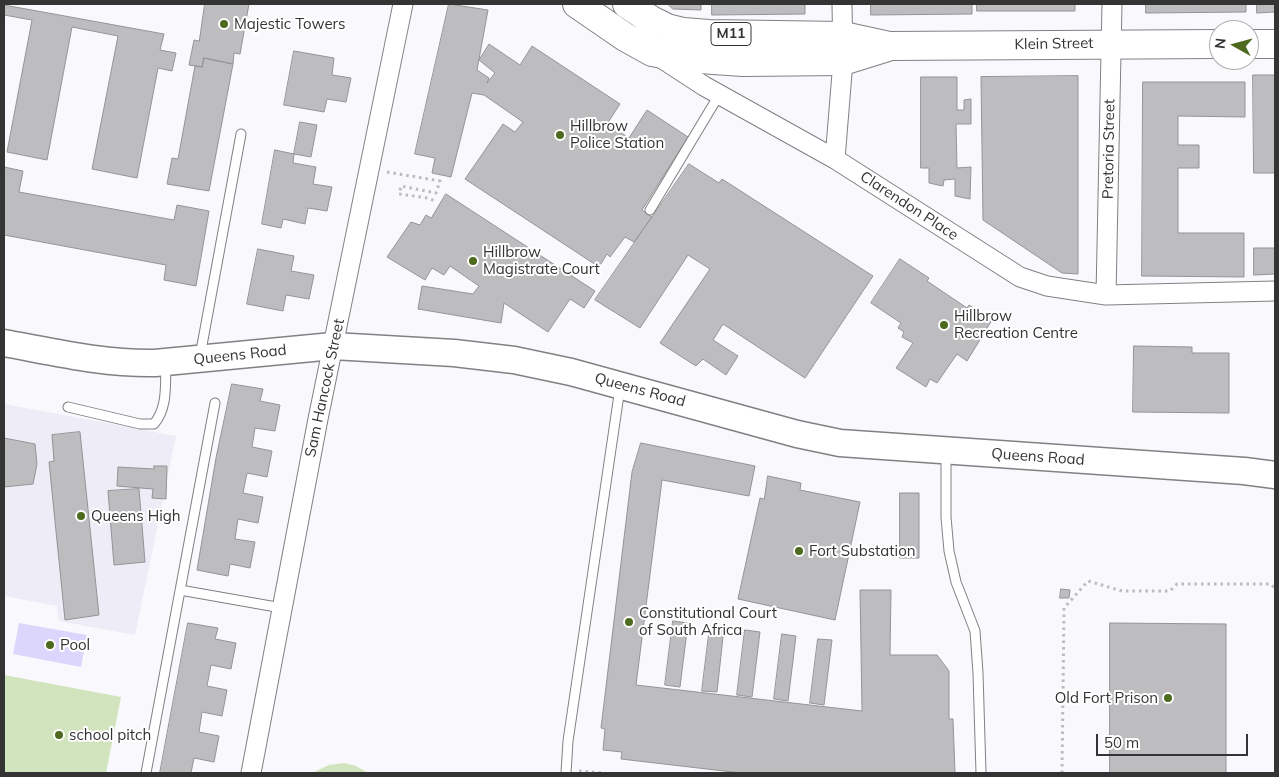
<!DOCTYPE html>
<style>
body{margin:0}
#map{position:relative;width:1279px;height:777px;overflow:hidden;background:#f9f8fc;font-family:Mulish,sans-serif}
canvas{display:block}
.frame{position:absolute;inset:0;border:5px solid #343435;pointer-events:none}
.north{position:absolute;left:1209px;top:20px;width:50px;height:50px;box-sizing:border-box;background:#fff;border:1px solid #aeaeae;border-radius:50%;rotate:277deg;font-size:14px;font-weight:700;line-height:20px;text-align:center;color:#343435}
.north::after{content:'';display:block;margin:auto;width:18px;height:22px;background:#4d6a1e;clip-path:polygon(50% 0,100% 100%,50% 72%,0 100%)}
.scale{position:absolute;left:1096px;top:734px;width:152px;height:22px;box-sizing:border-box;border:2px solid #343435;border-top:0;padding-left:6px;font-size:15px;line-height:18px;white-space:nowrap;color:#343435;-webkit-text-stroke:4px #fff;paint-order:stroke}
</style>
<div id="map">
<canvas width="1279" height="777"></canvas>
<div class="frame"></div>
<div class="north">N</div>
<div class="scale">50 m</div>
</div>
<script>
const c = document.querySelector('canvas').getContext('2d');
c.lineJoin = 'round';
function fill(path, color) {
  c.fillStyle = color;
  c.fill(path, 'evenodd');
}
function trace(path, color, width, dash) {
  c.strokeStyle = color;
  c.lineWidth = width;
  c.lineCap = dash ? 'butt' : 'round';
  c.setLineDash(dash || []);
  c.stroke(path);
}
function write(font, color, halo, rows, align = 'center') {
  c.font = font + ' Mulish,sans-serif';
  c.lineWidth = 4;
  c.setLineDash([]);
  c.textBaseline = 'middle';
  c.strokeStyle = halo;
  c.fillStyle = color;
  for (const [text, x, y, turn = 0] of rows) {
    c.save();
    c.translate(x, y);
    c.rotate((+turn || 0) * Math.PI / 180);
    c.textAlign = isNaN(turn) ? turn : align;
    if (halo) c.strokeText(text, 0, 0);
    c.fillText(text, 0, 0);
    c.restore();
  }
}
fill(new Path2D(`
 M4 404 176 436 135 635 59 621 57 606 4 596Z`), '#edecf7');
fill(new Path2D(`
 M4 675 121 697 106 773H4Z
 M344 763 356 766 368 773H312L329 765Z`), '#d2e4bd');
fill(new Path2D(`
 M19 623 87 635 81 667 13 654Z`), '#ddd6fc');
const building = new Path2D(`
 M205 4H249L240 54 234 53 233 64 204 58 202 67 189 65 194 40 199 41Z
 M449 4 488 10 477 70 489 78 487 83 495 73 479 60 489 44 520 65 532 46 620 104 607 124 629 138 647 110 688 137 642 210 652 217 634 242 625 237 610 257 607 254 599 267 465 179 503 124 515 132 523 122 484 95 472 93 451 177 432 173 435 158 415 154Z
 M668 4H701V10L673 9Z
 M712 4H805V14L712 15Z
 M871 4H972V14L871 15Z
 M977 4H1075V11H977Z
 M1146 4H1246V12L1146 13Z
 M1257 4H1275V12L1257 13Z
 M4 5 164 34 160 50 176 53 172 71 158 68 137 178 92 169 118 36 72 27 47 160 7 152 32 20 4 15Z
 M294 51 334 58 332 75 351 78 346 102 327 99 324 112 284 105Z
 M204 58 233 64 209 191 167 184 172 158 178 159 195 66 202 67Z
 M1253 75H1275V173H1254Z
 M1078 76V274L1062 273 983 220 981 77Z
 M921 77H957V110H964V100L971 99V124H956L957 168 971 167 970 199 955 196V179L944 180 943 186 929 183V168H921Z
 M1143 82H1245V117L1178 116V145H1199V168H1178V233H1244V277L1142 276Z
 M300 122 317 125 311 157 294 154Z
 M275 150 294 154 293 163 316 167 313 184 332 187 327 211 308 208 305 224 283 219 281 228 262 224Z
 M689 164 719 183 722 179 873 276 805 378 723 324 713 340 738 356 726 375 703 359 696 366 660 343 710 269 688 255 640 328 595 300Z
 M4 167 23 171 19 192 174 220 177 205 209 211 196 286 164 280 166 265 4 235Z
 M446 194 595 291 584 308 570 299 548 332 504 303 501 323 418 309 422 286 473 294 479 286 450 266 444 275 432 268 425 280 387 257 411 222 420 225 426 215 431 218Z
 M1254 248H1275V274L1254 275Z
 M258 249 294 256 291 271 314 275 309 299 286 295 283 311 247 304Z
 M900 259 929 278 927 281 967 308 969 305 992 320 967 361 957 354 937 383 930 379 926 387 896 368 913 343 902 337 904 332 898 328 901 323 871 303Z
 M1134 346 1192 347V353H1229V413L1133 412Z
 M232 384 263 389 260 401 280 405 275 431 255 428 252 447 272 451 267 477 247 473 243 493 263 497 258 523 238 519 235 539 255 542 250 568 230 564 228 576 197 570 216 458Z
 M80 432 99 615 65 620 49 462 54 461 52 435Z
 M4 438 35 444 37 464 33 484 4 487Z
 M641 443 755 466 749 496 662 480 636 685 862 711 860 590H891L890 655H937L949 671V719H953L955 773H741L621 759 622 752 603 750 605 729 601 728 632 472Z
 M154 466H167L166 499 152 498 153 489 117 486 118 467 154 469Z
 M768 476 801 483 800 490 860 502 835 620 738 599 760 498 764 499Z
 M139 489 145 562 114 565 108 491Z
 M900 493H919V558H900Z
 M1061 589 1070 590 1069 598H1060Z
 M673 621 688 623 680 687 665 685Z
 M188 623 218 628 215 639 236 643 231 669 211 665 207 686 227 690 222 716 202 712 199 732 219 736 214 762 194 758 191 773H160Z
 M1110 623 1226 624V773H1110Z
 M710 626 724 628 717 692 702 691Z
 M745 630 760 632 752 697 737 695Z
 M782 634 796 636 788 701 774 699Z
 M818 639 832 640 824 705 810 703Z`);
fill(building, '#bdbdc0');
trace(building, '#949497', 1);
const lane = new Path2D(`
 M650 210 719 95
 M200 356 241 134
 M68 407 140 424H154C168 407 165 385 166 365
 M946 454V517L949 551 956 582 975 631 978 673 981 773
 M180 590 282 608
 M146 773 215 403
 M566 773 568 741 620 388`);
const street = new Path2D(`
 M661 58 704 86 835 159 1020 277 1047 286 1106 295 1275 291
 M835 159 843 61 842 4
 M1106 295 1112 4
 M251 773 318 419 403 4`);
const secondary = new Path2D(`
 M4 343C54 352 104 364 155 363L333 346 454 353 514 360 571 372 797 434 840 443 1244 471 1275 475`);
const primary = new Path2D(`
 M577 4 625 37 652 52 685 58 743 62 843 61 888 47
 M627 4 651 20 667 28 683 32 709 34 843 36 889 46 1219 44
 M1249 44H1275`);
trace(lane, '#818083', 11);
trace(street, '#818083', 21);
trace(secondary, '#818083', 29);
trace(primary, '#818083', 30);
trace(new Path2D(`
 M387 172 440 181 436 193 401 186 399 194 428 198 435 201
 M579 771 603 773
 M1062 773 1064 608 1088 581 1122 591H1170L1177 584H1270L1275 588`), '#bcbbbe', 3, [2.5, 4]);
trace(lane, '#fff', 9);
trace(street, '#fff', 19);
trace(secondary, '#fff', 26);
trace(primary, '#fff', 28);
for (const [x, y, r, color] of [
 [224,24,5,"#4d6a1e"],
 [560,135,5,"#4d6a1e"],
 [473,261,5,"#4d6a1e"],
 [944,325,5,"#4d6a1e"],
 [81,516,5,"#4d6a1e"],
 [799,551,5,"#4d6a1e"],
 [629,622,5,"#4d6a1e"],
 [50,645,5,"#4d6a1e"],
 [1168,698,5,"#4d6a1e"],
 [59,735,5,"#4d6a1e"]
]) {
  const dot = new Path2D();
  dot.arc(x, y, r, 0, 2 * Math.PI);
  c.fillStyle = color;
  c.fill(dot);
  trace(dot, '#fff', 2);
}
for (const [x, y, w] of [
 [731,34,40]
]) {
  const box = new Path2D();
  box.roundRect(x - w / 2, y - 11.5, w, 23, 4);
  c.fillStyle = '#fff';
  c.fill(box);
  trace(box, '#343435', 1);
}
write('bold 14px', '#343435', null, [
 ["M11",731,34]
]);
write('15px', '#343435', '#fff', [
 ["Majestic Towers",234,24],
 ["Hillbrow",570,126],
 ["Police Station",570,143],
 ["Hillbrow",483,252],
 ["Magistrate Court",483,269],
 ["Hillbrow",954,316],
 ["Recreation Centre",954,333],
 ["Queens High",91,516],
 ["Fort Substation",809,551],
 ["Constitutional Court",639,613],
 ["of South Africa",639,630],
 ["Pool",60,645],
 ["Old Fort Prison",1158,698,"right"],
 ["school pitch",69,735]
], 'left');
write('15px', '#343435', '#fff', [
 ["Klein Street",1054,44,-1],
 ["Pretoria Street",1109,149,-89],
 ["Clarendon Place",909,206,33],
 ["Queens Road",240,355,-6],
 ["Sam Hancock Street",325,388,-78],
 ["Queens Road",640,390,15],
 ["Queens Road",1038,457,4]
]);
</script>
